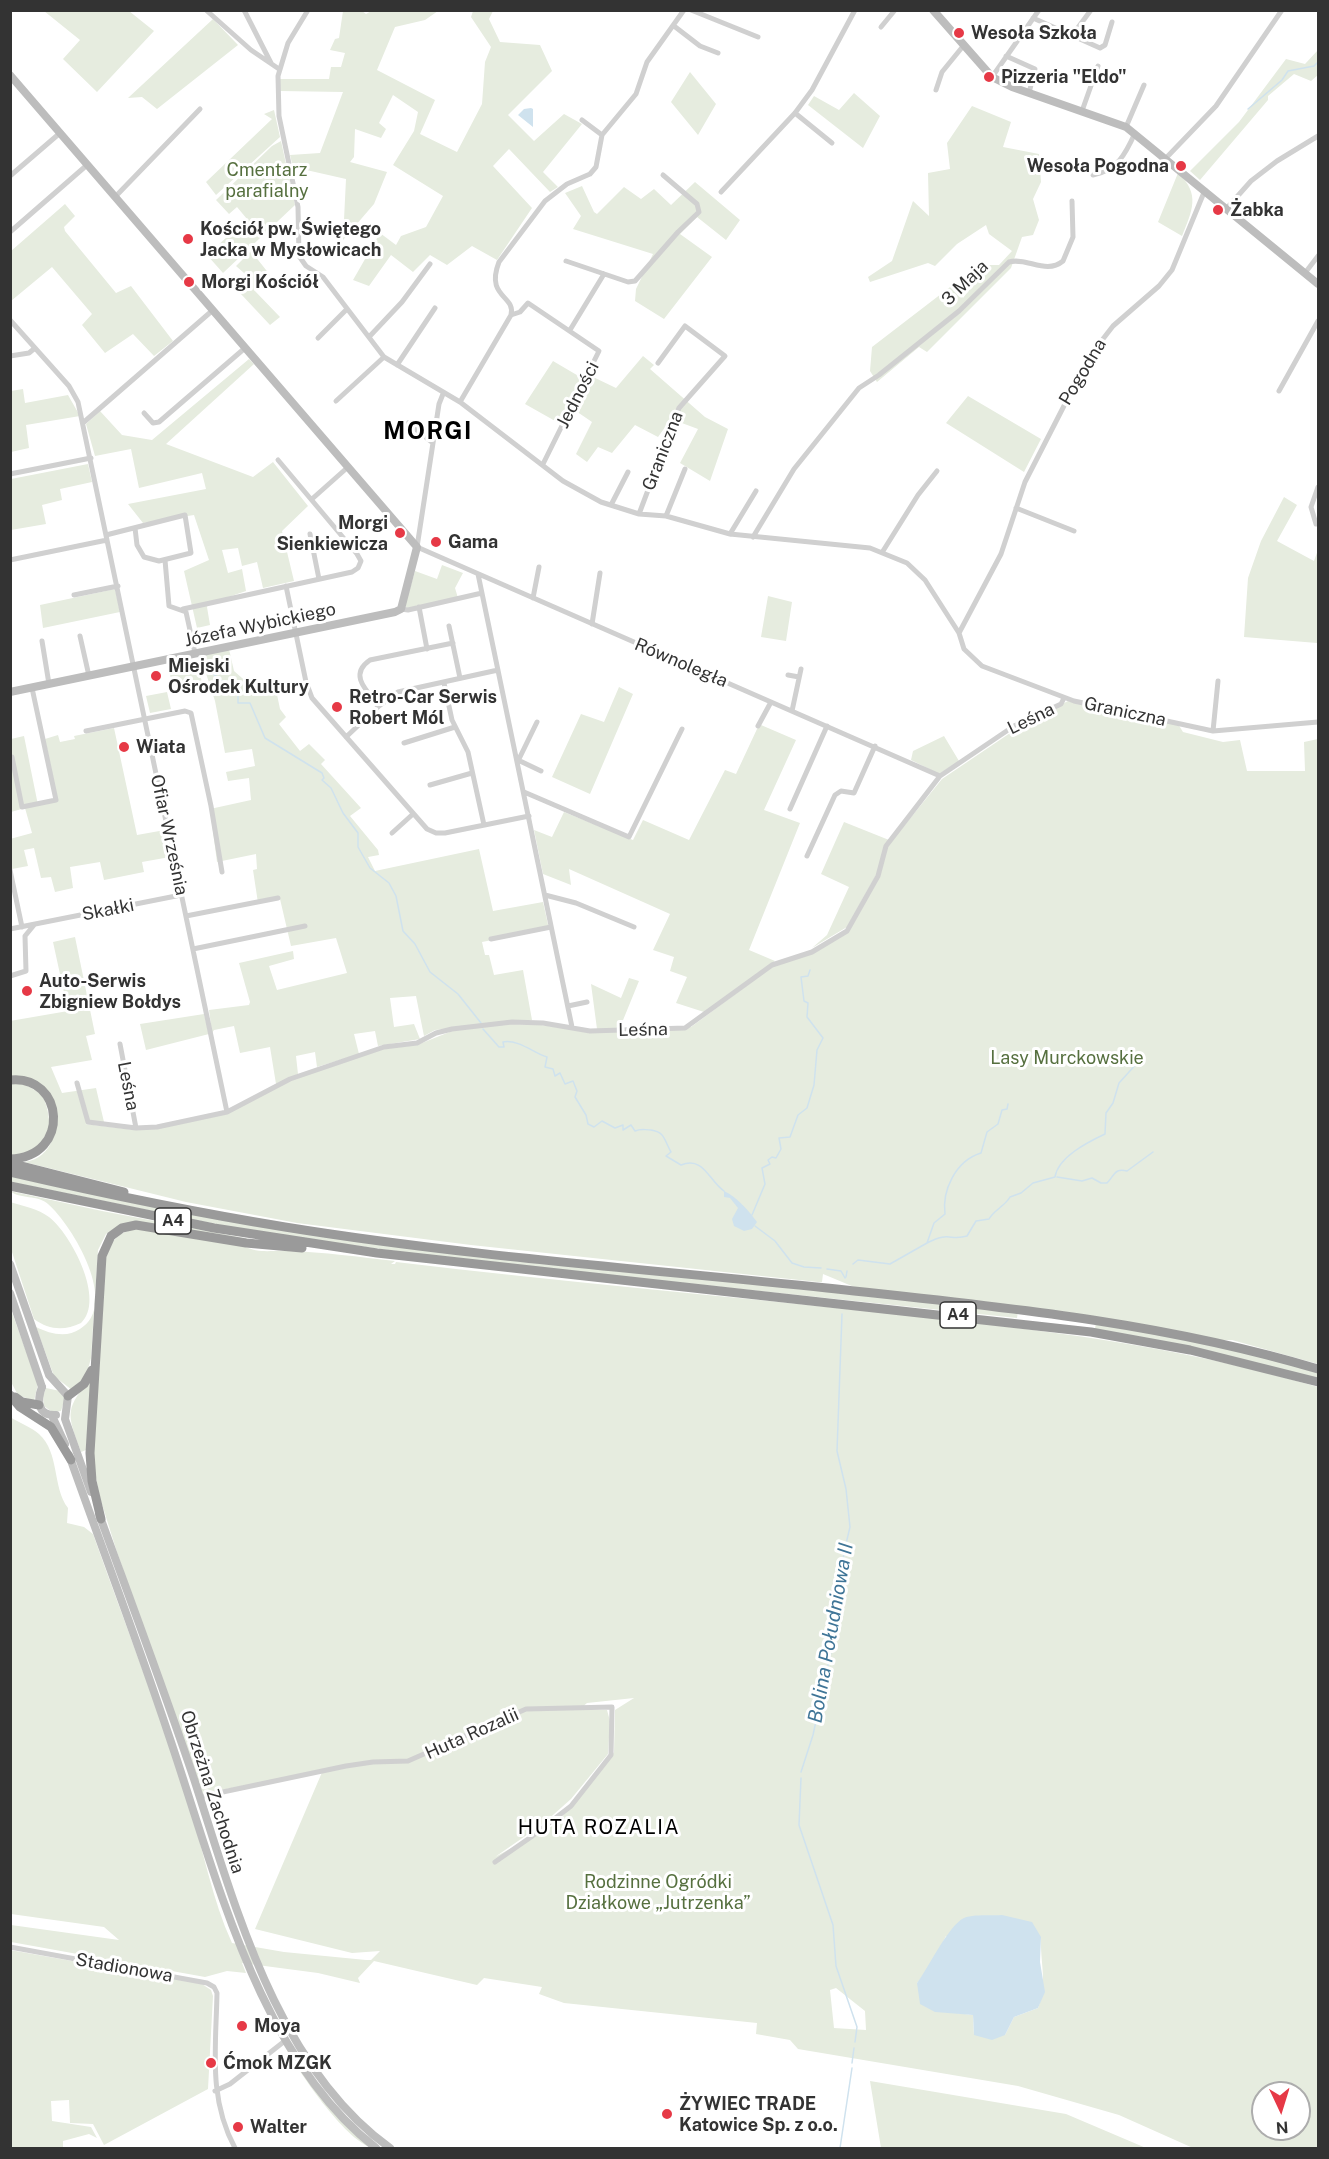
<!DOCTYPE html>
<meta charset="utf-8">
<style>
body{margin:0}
#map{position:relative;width:1329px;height:2159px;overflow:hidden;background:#fff;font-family:"Public Sans",sans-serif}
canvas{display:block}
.frame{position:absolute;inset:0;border:12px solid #333;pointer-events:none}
.north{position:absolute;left:1251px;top:2081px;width:60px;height:60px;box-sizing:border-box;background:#fff;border:2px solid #adadad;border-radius:50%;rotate:176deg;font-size:16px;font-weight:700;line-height:24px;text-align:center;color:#333}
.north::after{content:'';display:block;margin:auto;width:21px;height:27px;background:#e63946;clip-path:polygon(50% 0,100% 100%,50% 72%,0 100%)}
</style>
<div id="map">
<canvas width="1329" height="2159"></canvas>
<div class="frame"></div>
<div class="north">N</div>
</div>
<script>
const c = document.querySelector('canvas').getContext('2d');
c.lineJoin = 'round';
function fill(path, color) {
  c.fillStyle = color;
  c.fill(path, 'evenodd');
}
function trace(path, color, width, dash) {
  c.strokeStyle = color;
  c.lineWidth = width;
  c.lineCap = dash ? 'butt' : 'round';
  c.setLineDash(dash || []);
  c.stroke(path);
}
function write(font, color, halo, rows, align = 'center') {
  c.font = font + ' "Public Sans",sans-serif';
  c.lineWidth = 6;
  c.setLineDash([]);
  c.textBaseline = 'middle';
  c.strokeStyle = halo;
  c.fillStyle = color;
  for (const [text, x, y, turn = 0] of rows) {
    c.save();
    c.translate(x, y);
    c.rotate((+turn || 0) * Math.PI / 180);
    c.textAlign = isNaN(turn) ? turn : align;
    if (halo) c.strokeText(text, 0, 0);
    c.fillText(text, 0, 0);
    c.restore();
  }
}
fill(new Path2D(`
 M373 10 438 11 425 20 395 27 377 70 435 100 420 134 457 152 482 104 485 62 491 47 471 17 473 11H493L489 19 500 42 540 45 552 71 508 115 534 141 564 114 582 124 543 172 558 187 550 192 509 149 493 166 532 208 497 260 472 246 447 265 430 255 413 272 391 255 369 286 353 280 380 233 396 245 401 236 426 227 443 196 393 165 414 131 418 112 393 95 379 123 386 129 381 138 355 129 354 157 350 162 387 172 374 204 343 240 346 179 293 167 290 155 320 153 343 92 280 91V79H329L331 67H341L345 53 330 50 335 39 339 38 343 11H362L366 14Z
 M44 11H129L154 31 97 92 63 59 80 40Z
 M213 19 238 45 157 109 142 97 128 98Z
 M1318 50V75L1311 81 1294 74 1268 96V100L1200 180 1190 171 1239 122 1286 59 1305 64Z
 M690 72 716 104 698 135 671 102Z
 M854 93 880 116 863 148 808 105 814 96 839 110Z
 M972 106 1011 122 1003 147 1039 154 1041 182 1033 199 1039 220 1033 235 1022 237 1011 268 927 352 919 347 877 382 870 371 872 347 954 284 963 298 988 265H999L1012 251 989 234 986 225 957 244 935 266 928 263 870 282 868 277 892 261 913 201 929 216 928 173 950 169 947 143Z
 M274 110 280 137 216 195 206 182 272 119 264 114Z
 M281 141 295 205 223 273 207 255 247 219 237 207 229 214 216 200 272 146Z
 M1178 173C1201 194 1192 211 1182 236L1158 222Z
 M695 182 740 220 726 240 697 217 680 234 712 257 664 319 635 301 636 289 653 254 573 229 581 216 565 193 582 186 594 212 597 214 624 187 641 199 654 189 671 205Z
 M65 204 75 216 64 227 65 231 116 293 131 286 173 341 154 356 133 334 105 353 82 325 92 314 52 267 11 301V251Z
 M251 251 270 275 254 290 280 317 270 325 240 293 252 280 236 266Z
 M643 356 654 365 650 369 705 417 728 429 710 481 680 463 698 429 671 419 658 437 635 425 612 453 598 447 587 462 576 454 592 422 573 409 564 426 525 404 553 361 587 381 591 376 616 388Z
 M249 359 254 364 166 444 253 477 273 462 308 506 282 531 294 581 263 588 257 562 242 566 238 548 222 550 228 573 242 569 246 591 208 604 207 607 210 625 197 628 184 571 209 560 194 515 143 523 128 504 206 489 202 473 139 488 131 449 95 456 86 424 100 411 122 435 152 440Z
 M23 389 25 403 68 395 80 416 26 425 29 448 11 452V391Z
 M968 396 1041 439 1024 472 946 423Z
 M88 464 92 482 60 489 62 500 42 505 46 524 11 530V479Z
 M1284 497 1297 505 1277 541 1314 561 1318 550V659L1317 643 1244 637 1248 578 1261 541Z
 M442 565 463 573 455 588 458 598 407 608 405 606 415 571 437 579Z
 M115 589 120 612 43 628 40 605Z
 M768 596 792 602 786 641 761 637Z
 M229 649 234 671 250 685 274 680 280 709 286 717 279 724 300 751 309 744 325 760 321 764 361 808 350 816 378 850 379 855 368 857 375 871 479 849 493 911 543 902 549 929 482 942 485 955H489L494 975 523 970 532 1020 435 1030 424 1036 416 996 390 998 394 1027 414 1024 420 1039 378 1046 375 1031 354 1034 359 1054 317 1067 315 1052 296 1056 298 1074 276 1084 270 1047 240 1053 234 1026 214 1030 212 1033 209 1010 249 1005 250 1002 239 963 293 951 294 959 269 966 277 990 347 973 336 938 291 946 280 899 258 903 253 870 257 869 256 854 217 862 210 809 251 800 249 778 228 781 226 772 255 766 252 749 225 753 215 701 200 655Z
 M199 668 203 688 174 694 170 674Z
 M619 687 633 694 590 794 552 777 581 714 604 722Z
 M167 692 171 709 150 713 146 696Z
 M1068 701 1178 724 1183 732 1223 742 1240 740 1247 771H1305L1304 742 1318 739V1364L1232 1340H1220L859 1289 823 1274 822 1282H818L471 1245 297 1223 186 1202 24 1162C54 1159 60 1125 53 1101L11 1076 10 1021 68 1011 53 942 75 937 95 1034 86 1036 92 1060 51 1067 62 1093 96 1088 104 1122 85 1124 135 1130 227 1113 290 1080 383 1049 417 1045 452 1031 510 1024 541 1025 590 1032 691 1027 773 966 813 953 849 931 877 882 887 847 942 779 1022 725Z
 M761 725 796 740 764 810 800 823 749 950 775 961 704 1012 676 1003 687 977 670 971 674 957 653 950 670 914 569 869 571 885 543 874 534 830 552 837 564 812 633 840 643 820 689 840 725 770 736 774 757 729Z
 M114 728 137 835 165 830 170 857 142 862 144 872 104 880 100 862 70 867 73 888 55 892 51 877 41 878 34 848 24 850 28 866 12 869 10 839 32 833 25 808 11 812V739L24 736 38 805 58 801 45 739 58 735 60 742 75 739 74 736Z
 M944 736 959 761 939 774 911 760 913 751Z
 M844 822 889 840 876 875 847 927 812 948 827 935 849 887 821 874Z
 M629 978 639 981 619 1030 597 1029 591 984 621 998Z
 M204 1014 209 1034 146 1050 140 1024Z
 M11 1082C43 1081 48 1102 50 1129L35 1150 11 1157Z
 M11 1176 269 1228 1018 1311 1017 1318 455 1259 255 1232 11 1182Z
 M10 1191 102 1211 276 1244 122 1224 106 1234 98 1250 91 1358 86 1377 72 1390 54 1376 36 1327C50 1334 67 1338 80 1329 120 1305 73 1226 48 1204 39 1195 19 1199 10 1191Z
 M10 1202C24 1206 38 1209 49 1217 71 1234 106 1300 81 1323 64 1331 49 1330 34 1319L11 1249Z
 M137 1229 243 1246C260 1254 271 1250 288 1251 324 1252 359 1257 395 1261L391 1264H395L396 1262C562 1282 728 1296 894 1314 1049 1331 1170 1344 1318 1387V2148H1193L1119 2115 1018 2086 798 2049 790 2040 756 2034 757 2023 564 2003 539 1994 542 1987 484 1978 477 1985 374 1961 358 1978 360 1983 318 1973 242 1963 246 1973 227 1971 205 1977 11 1942V1925L119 1940 104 1927 11 1914 10 1417C20 1423 31 1427 39 1434 60 1453 52 1487 68 1508L67 1523 84 1527 93 1534C125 1625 161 1715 190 1807 204 1853 212 1899 232 1943L284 1952 366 1960H371L380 1951 352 1953 255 1929 323 1770 201 1794 117 1552 100 1498 93 1462 106 1257C110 1240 120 1231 137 1229ZM634 1698 615 1710 614 1752 611 1757 556 1824 495 1857 544 1823 571 1799 608 1754 610 1721 607 1710 580 1709 587 1703ZM946 1936 1041 1938C1040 1962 1048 1986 1038 2008L1014 2017 1005 2035H974L973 2015 956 2013 917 1983 932 1964ZM836 1988 865 2011 866 2030 834 2028 830 1990ZM1263 2093H1299V2129H1263Z
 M10 1307 38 1384 34 1401 18 1395 11 1382Z
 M1096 1322 1194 1340 1318 1372V1380L1095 1329Z
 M93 1375 86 1450 81 1452C66 1411 65 1410 93 1375Z
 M46 1388 60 1391 65 1398 61 1411 52 1412 44 1406 43 1396Z
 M10 1950 202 1984 211 1990 213 1996 208 2089 104 2145 93 2124 70 2123 69 2100 51 2101 52 2121 91 2127 97 2138 89 2134 63 2141V2148H11Z
 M284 2045 326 2104 372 2148C344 2139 298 2071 284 2045Z
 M870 2081 1066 2114 1146 2148H881Z`), '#e6ecdf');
fill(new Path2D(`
 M531 108 533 109V127L518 115 524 109Z
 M724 1191C738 1198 748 1210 757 1222L752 1229 744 1231 734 1226 732 1219 738 1208 730 1198 724 1197Z
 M1002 1915 1032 1922 1041 1937 1040 1962 1045 1992 1038 2008 1014 2017 1005 2035 992 2040 974 2035 973 2015 935 2012 920 2004 917 1983C929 1967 948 1926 964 1918 973 1914 991 1916 1002 1915Z`), '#cfe2ee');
trace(new Path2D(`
 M1248 109 1282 80 1288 71 1314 66 1318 62
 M199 658 201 664 238 694V703H250L265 738 322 773 324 778 322 780 331 788 343 813 358 833V847L370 868 389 883 396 896 403 931 415 944 430 972 458 994 481 1023
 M483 1029 499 1047H504L503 1042C518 1039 534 1053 547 1057L545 1067 553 1069 555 1076 560 1073 565 1084 573 1081 577 1091 575 1097 586 1115 588 1124 594 1127 602 1121 615 1128 623 1125V1130L631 1125 635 1131C642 1128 644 1130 651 1130 665 1132 664 1140 671 1152L666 1156 681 1165C704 1156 709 1181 724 1191
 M1057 1177 1082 1181 1092 1178 1101 1183H1107C1115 1175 1114 1168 1127 1171L1153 1152
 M752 1215 765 1184 762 1168 770 1164 768 1160 772 1157 776 1158 781 1149 779 1138 790 1137 798 1115 807 1108 814 1085 817 1050 823 1038 807 1017 808 1003 804 1001 801 977 808 976 810 970
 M755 1226 775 1241 792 1263 804 1267 821 1268
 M927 1243C949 1231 950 1241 967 1236L976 1221 989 1219C994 1210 1005 1206 1010 1197L1021 1193 1033 1183 1055 1177C1058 1157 1088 1142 1105 1134L1106 1113 1113 1103 1119 1083 1139 1061
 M853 1264 858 1260 890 1264 927 1243 934 1223 945 1214C942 1191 955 1161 981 1153L987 1132 998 1124 1002 1110 1007 1109 1008 1104
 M827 1269 841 1271 845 1278
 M846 1277 847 1271
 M801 1772 813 1735 837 1624 844 1552 850 1527 846 1489 837 1451 842 1314
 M801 1778 799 1825 833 1925 836 1966 857 2027 855 2042
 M852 2063 854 2048
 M840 2148 852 2068`), '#cfe2ee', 1.5);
trace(new Path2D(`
 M206 10 251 50 279 69
 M244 10 271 63
 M308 10 288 43 278 76 279 116 298 207 299 256 306 266 323 277 384 357 460 402 563 481 601 502 639 514 666 516 730 534 870 548 907 563 925 580 959 633 964 649 982 666 1074 701 1213 731 1318 722
 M691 10 758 37
 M1033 18 1100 48 1105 45 1112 22
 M674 26 700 46 718 53
 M881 27 895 10
 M1071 37 1091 10
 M1006 56 1035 69 1029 93
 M992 77 1039 10
 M936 90 942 72 964 45
 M1082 111 1098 66
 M795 113 832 143
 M582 120 602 135
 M1126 127 1144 85
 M1166 158 1216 106 1282 10
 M1093 175C1117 171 1126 153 1135 133
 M10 176 60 133
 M721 192 795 113 812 90 855 10
 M115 197 200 109
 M1227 208 1251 181 1277 161 1318 136
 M10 232 87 165
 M566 261 628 282 635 281 678 232 699 212 697 204 663 175
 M1305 273 1318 256
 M511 315 520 312 528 303 599 351 543 464
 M10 320 69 386 78 402 227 1112
 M570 330 604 274
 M369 337 402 302 430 264
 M318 338 346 310
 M10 356 29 353 35 348
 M397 365 435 308
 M1279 391 1318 321
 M443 394 439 404 417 547 940 776
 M336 401 384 357
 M460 402 511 315C516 295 485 298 499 262L545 201 567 184 590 174 596 167 602 135 636 94 647 62 684 10
 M144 413 153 423 159 422 245 348
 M84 422 213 310
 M408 423 433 443
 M10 474 91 458
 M312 499 348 467
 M611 505 628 472
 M1016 508 1074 531
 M639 514 679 408 725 356 685 326 658 363
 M666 516 685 469
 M1316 524 1311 507 1318 487
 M310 534 319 579
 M730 534 756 491
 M106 535 185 515 191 553 159 561 144 557 137 545 135 528
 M753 537 794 469 859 388 879 375 959 311 1009 262C1027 257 1046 275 1063 261L1073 237 1072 201
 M883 551 918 495 937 471
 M10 560 107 540
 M165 560 169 606 186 612 195 653
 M478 574 572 1027
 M286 586 306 682 312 698 427 829 436 833H445L529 816
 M74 595 118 586
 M533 598 539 567
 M419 607 427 649
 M183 609 352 572 358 568 361 561 357 554 278 460
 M401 609 408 610 482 593
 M592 624 600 573
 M449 626 460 678
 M959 633 1001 554 1025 482 1089 357 1113 326 1159 286 1172 270 1205 190
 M80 636 89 676
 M42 641 49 684
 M788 675 799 677
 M444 683 452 720 468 752 484 825
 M379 706C367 691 348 675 370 660L453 643
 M792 711 801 669
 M758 726 771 702
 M86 731 185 711 191 713 211 806 222 872
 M1213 731 1218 681
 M346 737 379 706 398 692 498 670
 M404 743 455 727
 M12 757 22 807 56 800 32 688
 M518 761 537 722
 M520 761 541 771
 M430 785 472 773
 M524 792 629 837 682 729
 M790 809 827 726
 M392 833 413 814
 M807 856 835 795 841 791 854 793 875 746
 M10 870 22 927
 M545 895 576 903 634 927
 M186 916 278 898
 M10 929 181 895
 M491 939 551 927
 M193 949 305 926
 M10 976 26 971 25 936 34 925
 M568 1006 587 1002
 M120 1044 136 1128
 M77 1083 88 1122 136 1128 157 1127 227 1112 290 1079 384 1047 417 1043 436 1033 452 1029 512 1022 543 1023 590 1031 685 1028 772 965 812 952 847 931 878 876 886 846 940 776 1014 726 1061 704 1064 698
 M199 1797 346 1766 373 1762 408 1761 526 1709 612 1707 611 1755 571 1806 531 1837 495 1862
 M10 1947 207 1983 214 1987 217 1993C216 2048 208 2098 235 2148
 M215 2091 230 2084 286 2040`), '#d0d0d0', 5);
trace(new Path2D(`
 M933 10 992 77 1012 87 1126 127 1318 284
 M10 75 417 547 401 609 395 612 10 692
 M10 1264 49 1375 68 1396 65 1419 91 1492
 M10 1293 42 1387
 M42 1387C37 1400 37 1416 56 1415
 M52 1416 65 1444
 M69 1455C102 1548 137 1640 168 1733 215 1870 257 2056 376 2148
 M99 1514C131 1602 164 1690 194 1779 235 1905 276 2066 390 2148`), '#bdbdbd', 8);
trace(new Path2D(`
 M10 1080C64 1074 72 1157 10 1159
 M10 1163 124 1192
 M10 1172C101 1193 192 1212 285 1227 464 1256 646 1269 827 1288 993 1306 1158 1321 1318 1369
 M10 1186 214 1228 377 1253 1091 1332 1190 1350 1318 1382
 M10 1395 20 1407 51 1427 71 1460
 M68 1396 84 1384 92 1370
 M15 1397 22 1402 39 1405
 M101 1519 92 1481 90 1453 102 1256 111 1236 122 1228 136 1225 246 1243 302 1248`), '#9a9a9a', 9);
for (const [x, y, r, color] of [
 [959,33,6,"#e63946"],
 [989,77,6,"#e63946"],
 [1181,166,6,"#e63946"],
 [1218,210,6,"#e63946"],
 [188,239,6,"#e63946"],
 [189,282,6,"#e63946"],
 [400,533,6,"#e63946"],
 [436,542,6,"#e63946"],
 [156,676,6,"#e63946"],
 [337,707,6,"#e63946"],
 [124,747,6,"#e63946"],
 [27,991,6,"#e63946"],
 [242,2026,6,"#e63946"],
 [211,2063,6,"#e63946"],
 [667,2114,6,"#e63946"],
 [238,2127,6,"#e63946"]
]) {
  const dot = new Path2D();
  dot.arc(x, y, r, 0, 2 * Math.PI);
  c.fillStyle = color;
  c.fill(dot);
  trace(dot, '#fff', 2);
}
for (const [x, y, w] of [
 [173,1221,36],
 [958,1315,36]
]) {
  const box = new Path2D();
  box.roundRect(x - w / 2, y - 13, w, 26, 4.5);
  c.fillStyle = '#fff';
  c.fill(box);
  trace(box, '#333', 1.5);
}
write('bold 16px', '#333', null, [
 ["A4",173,1221],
 ["A4",958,1315]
]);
write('bold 18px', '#333', '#fff', [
 ["Wesoła Szkoła",971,33],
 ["Pizzeria \"Eldo\"",1001,77],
 ["Wesoła Pogodna",1169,166,"right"],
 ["Żabka",1230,210],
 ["Kościół pw. Świętego",200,229],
 ["Jacka w Mysłowicach",200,250],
 ["Morgi Kościół",201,282],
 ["Morgi",388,523,"right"],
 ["Sienkiewicza",388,544,"right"],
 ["Gama",448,542],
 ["Miejski",168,666],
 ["Ośrodek Kultury",168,687],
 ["Retro-Car Serwis",349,697],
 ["Robert Mól",349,718],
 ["Wiata",136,747],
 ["Auto-Serwis",39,981],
 ["Zbigniew Bołdys",39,1002],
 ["Moya",254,2026],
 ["Ćmok MZGK",223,2063],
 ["ŻYWIEC TRADE",679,2104],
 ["Katowice Sp. z o.o.",679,2125],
 ["Walter",250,2127]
], 'left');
write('18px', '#56703f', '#fff', [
 ["Cmentarz",267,170],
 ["parafialny",267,191],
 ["Lasy Murckowskie",1067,1058],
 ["Rodzinne Ogródki",658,1882],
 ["Działkowe „Jutrzenka”",658,1903]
]);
write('18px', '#333', '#fff', [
 ["3 Maja",965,283,-44],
 ["Pogodna",1083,372,-59],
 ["Jedności",578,395,-63],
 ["Graniczna",663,451,-69],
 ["Józefa Wybickiego",260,625,-12],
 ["Równoległa",681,663,23],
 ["Graniczna",1125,712,12],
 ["Leśna",1031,719,-26],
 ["Ofiar Września",169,835,78],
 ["Skałki",108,910,-11],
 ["Leśna",643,1030,-1],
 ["Leśna",128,1086,79],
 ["Huta Rozalii",472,1734,-24],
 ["Obrzeżna Zachodnia",212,1792,72],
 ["Stadionowa",124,1968,10]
]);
write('italic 20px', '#3f7597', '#fff', [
 ["Bolina Południowa II",831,1633,-80]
]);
c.letterSpacing = '1.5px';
write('20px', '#000', '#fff', [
 ["HUTA ROZALIA",599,1828]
]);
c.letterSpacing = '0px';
c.letterSpacing = '1.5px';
write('bold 24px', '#000', '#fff', [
 ["MORGI",428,432]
]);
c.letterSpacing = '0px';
</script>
